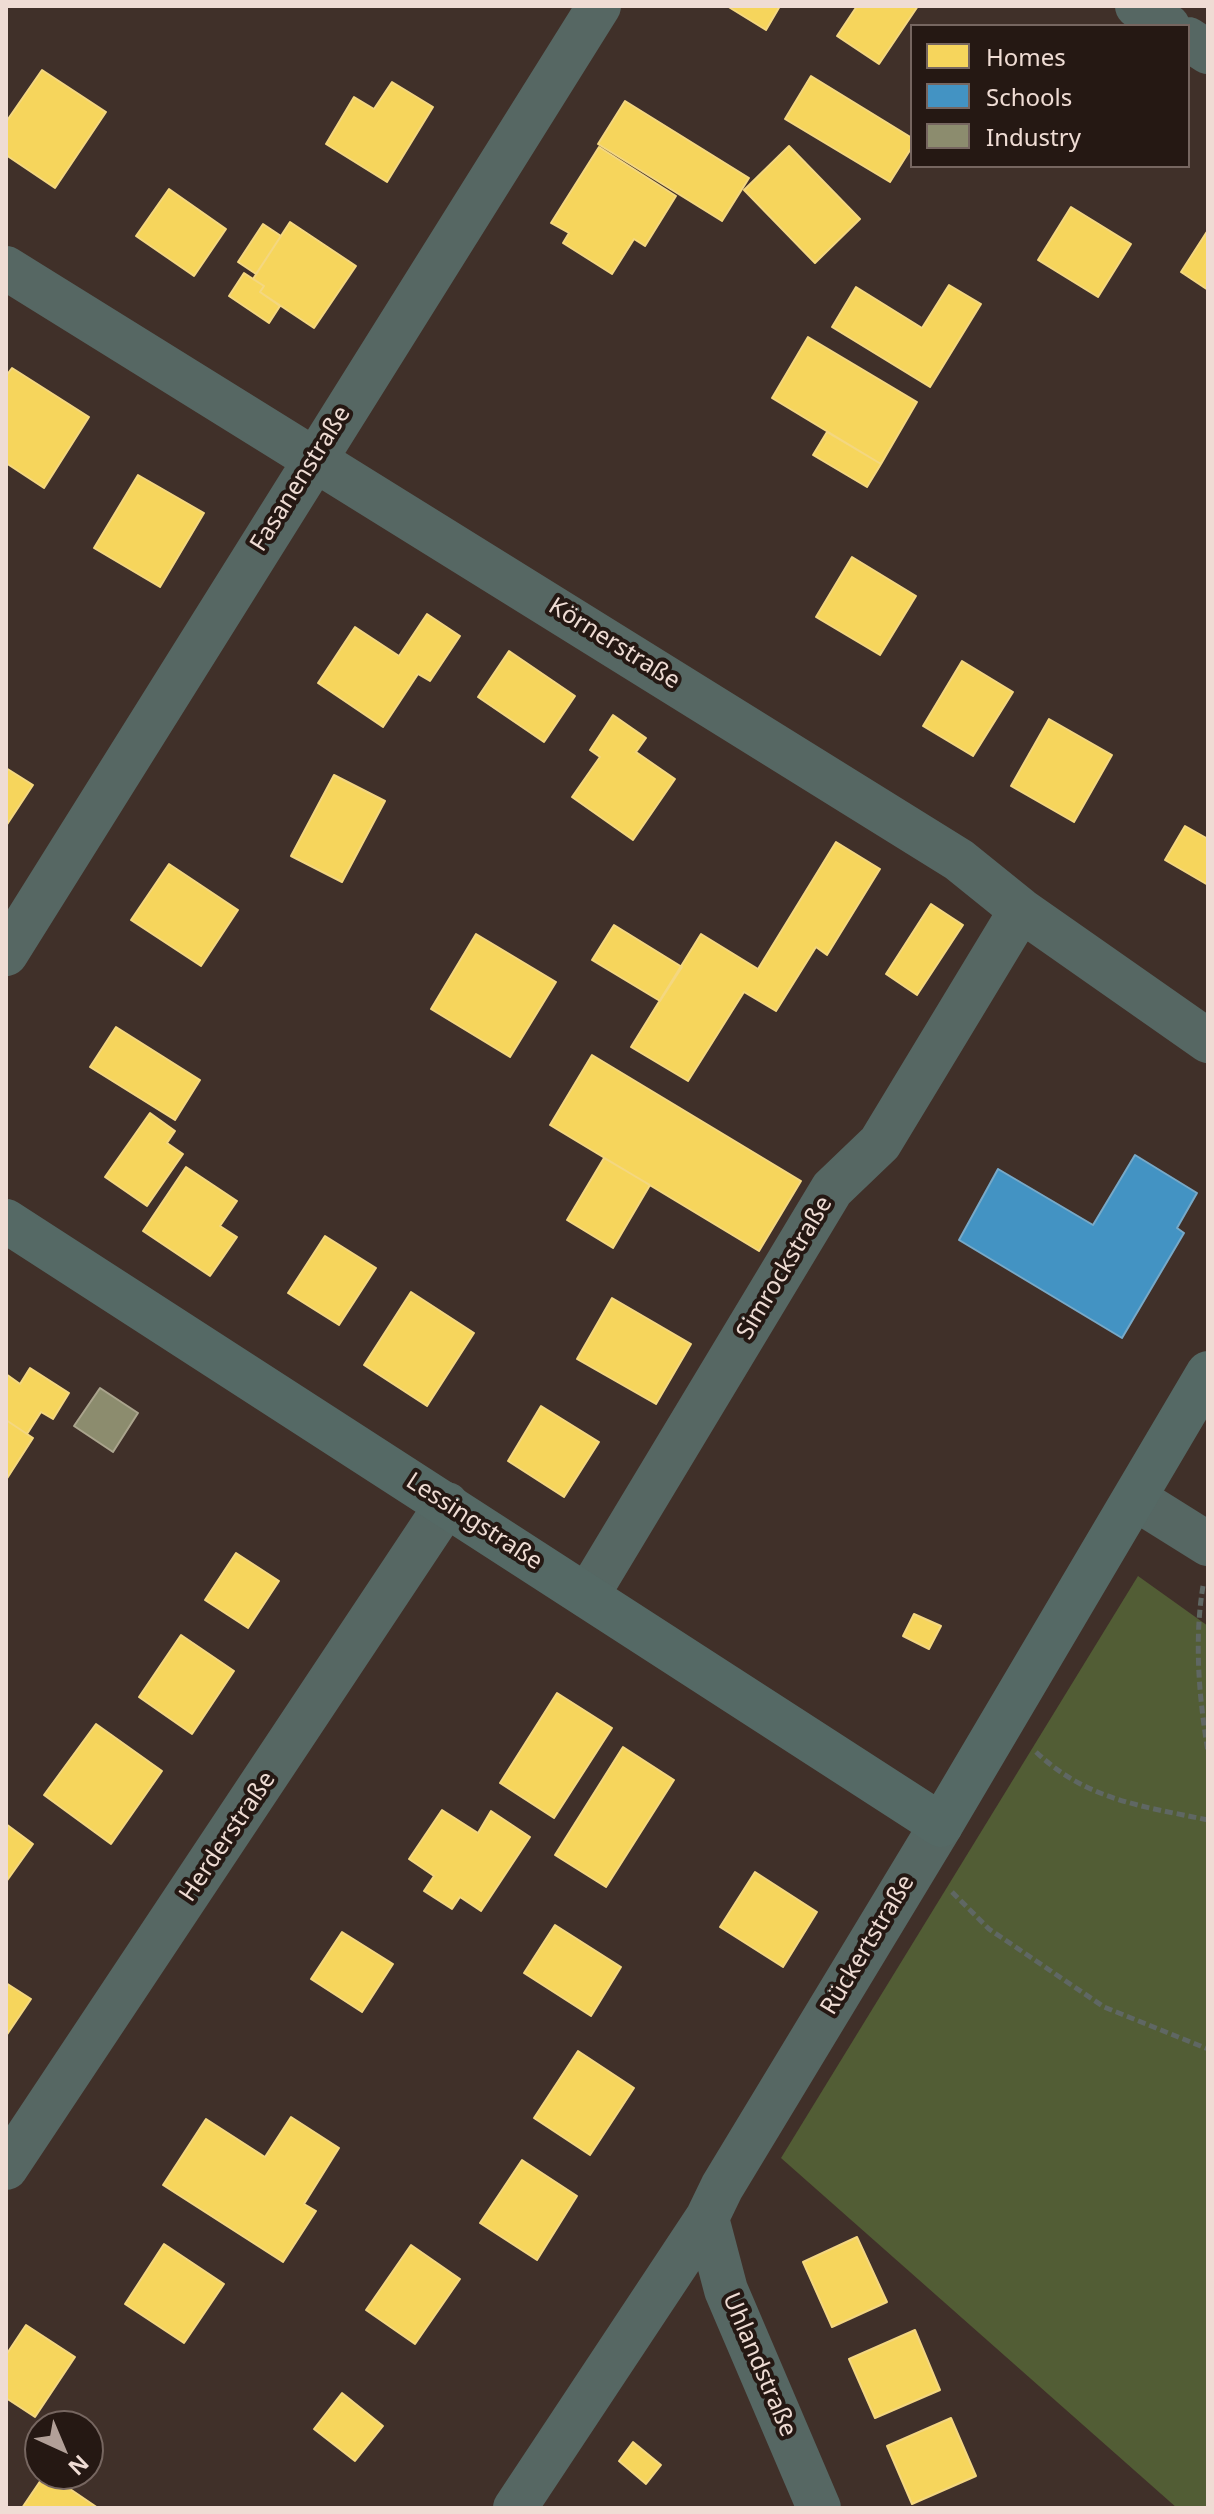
<!DOCTYPE html>
<meta charset="utf-8">
<style>
body{margin:0}
#map{position:relative;width:1214px;height:2514px;overflow:hidden;background:#403029;font-family:"Noto Sans",sans-serif}
canvas{display:block}
.frame{position:absolute;inset:0;border:8px solid #efdcd4;pointer-events:none}
.legend{position:absolute;left:910px;top:24px;width:280px;height:144px;box-sizing:border-box;background:#251813;border:2px solid #766660;margin:0;padding:10px 14px;list-style:none;font-size:24px;color:#efdcd4}
.legend li{display:flex;align-items:center;gap:16px;height:40px}
.legend b{width:40px;border:2px solid #766660}
.north{position:absolute;left:24px;top:2410px;width:80px;height:80px;box-sizing:border-box;background:#251813;border:2px solid #766660;border-radius:50%;rotate:136deg;font-size:22px;font-weight:700;line-height:32px;text-align:center;color:#efdcd4}
.north::after{content:'';display:block;margin:auto;width:28px;height:36px;background:#b2a098;clip-path:polygon(50% 0,100% 100%,50% 72%,0 100%)}
</style>
<div id="map">
<canvas width="1214" height="2514"></canvas>
<div class="frame"></div>
<ul class="legend">
<li><b style="height:22px;background:#f6d55c"></b>Homes</li>
<li><b style="height:22px;background:#4393c3"></b>Schools</li>
<li><b style="height:22px;background:#8c8c6e"></b>Industry</li>
</ul>
<div class="north">N</div>
</div>
<script>
const c = document.querySelector('canvas').getContext('2d');
c.lineJoin = 'round';
function fill(path, color) {
  c.fillStyle = color;
  c.fill(path, 'evenodd');
}
function trace(path, color, width, dash) {
  c.strokeStyle = color;
  c.lineWidth = width;
  c.lineCap = dash ? 'butt' : 'round';
  c.setLineDash(dash || []);
  c.stroke(path);
}
function write(font, color, halo, rows, align = 'center') {
  c.font = font + ' "Noto Sans",sans-serif';
  c.lineWidth = 8;
  c.setLineDash([]);
  c.textBaseline = 'middle';
  c.strokeStyle = halo;
  c.fillStyle = color;
  for (const [text, x, y, turn = 0] of rows) {
    c.save();
    c.translate(x, y);
    c.rotate((+turn || 0) * Math.PI / 180);
    c.textAlign = isNaN(turn) ? turn : align;
    if (halo) c.strokeText(text, 0, 0);
    c.fillText(text, 0, 0);
    c.restore();
  }
}
fill(new Path2D(`
 M1138 1576 1208 1626V2508H1177L781 2158Z`), '#525d35');
const homes = new Path2D(`
 M727 6H780L766 30Z
 M857 6H918L879 64 837 36Z
 M42 70 106 112 55 188 6 155V122Z
 M811 76 912 138V147L890 182 785 119Z
 M392 82 433 107 387 182 326 144 354 97 374 109Z
 M625 101 749 178 722 221 598 144Z
 M789 146 860 219 815 263 744 190Z
 M599 147 676 196 645 246 634 239 612 274 563 243 569 233 551 223Z
 M169 189 226 229 194 276 136 236Z
 M1071 207 1131 244 1098 297 1038 260Z
 M290 222 356 266 314 328 260 292 264 286 253 279Z
 M263 224 281 236 256 274 238 262Z
 M1208 230V290L1181 272Z
 M244 273 264 286 260 292 280 306 269 323 229 296Z
 M949 285 981 304 930 387 832 327 856 287 922 328Z
 M808 337 917 402 881 464 772 398Z
 M12 368 89 417 44 488 6 463V376Z
 M827 432 881 464 867 487 813 455Z
 M138 475 204 513 160 587 94 548Z
 M852 557 916 596 880 655 816 617Z
 M427 614 460 636 430 681 418 674 383 727 318 683 355 627 399 656Z
 M509 651 575 696 544 742 478 697Z
 M962 661 1013 692 973 756 923 726Z
 M613 715 646 738 636 752 675 779 633 840 572 797 600 757 590 750Z
 M1049 719 1112 755 1074 822 1011 786Z
 M6 768 33 785 6 826Z
 M334 775 385 801 342 882 291 856Z
 M1185 826 1208 839V885L1165 860Z
 M836 842 880 869 827 955 816 947 776 1011 744 992 688 1081 631 1047 701 934 758 969Z
 M169 864 238 910 201 966 131 920Z
 M931 904 963 925 917 995 886 974Z
 M614 925 682 967 660 1001 592 960Z
 M476 934 556 982 510 1057 431 1009Z
 M116 1027 200 1080 175 1120 90 1067Z
 M592 1055 801 1181 759 1251 550 1125Z
 M150 1113 175 1131 167 1143 183 1154 147 1206 105 1177Z
 M604 1158 650 1185 613 1248 567 1220Z
 M186 1167 237 1201 220 1226 237 1237 210 1276 143 1231Z
 M325 1236 376 1268 339 1325 288 1293Z
 M411 1292 474 1333 427 1406 364 1365Z
 M612 1298 691 1344 656 1404 577 1359Z
 M30 1368 69 1393 53 1419 41 1412 27 1434 6 1420V1374L20 1384Z
 M541 1406 599 1442 564 1497 508 1461Z
 M6 1420 33 1438 6 1480Z
 M236 1553 279 1581 248 1628 205 1600Z
 M914 1614 941 1626 929 1649 903 1636Z
 M181 1635 234 1671 192 1734 139 1697Z
 M557 1693 612 1728 554 1818 500 1783Z
 M96 1724 162 1771 111 1844 44 1795Z
 M623 1747 674 1780 606 1887 555 1855Z
 M442 1810 478 1833 491 1811 530 1837 481 1911 460 1897 452 1909 424 1891 434 1876 409 1859Z
 M6 1824 33 1844 6 1882Z
 M755 1872 817 1912 783 1967 720 1927Z
 M555 1925 621 1967 591 2016 524 1973Z
 M342 1932 393 1964 362 2012 311 1979Z
 M6 1983 31 1999 6 2036Z
 M578 2051 634 2088 590 2155 534 2118Z
 M291 2117 339 2148 304 2204 316 2211 283 2262 163 2185 206 2119 265 2157Z
 M522 2160 577 2196 537 2260 480 2223Z
 M857 2237 887 2302 832 2327 803 2262Z
 M164 2244 224 2284 184 2343 125 2304Z
 M411 2245 460 2279 415 2344 366 2310Z
 M26 2325 75 2357 35 2417 6 2398V2355Z
 M915 2330 940 2390 875 2418 849 2359Z
 M342 2393 383 2426 355 2461 314 2429Z
 M951 2418 976 2476 912 2504 887 2446Z
 M633 2442 661 2465 646 2484 619 2461Z
 M45 2474H48L98 2508H22Z`);
fill(homes, '#f6d55c');
trace(homes, '#f4d780', 2);
const schools = new Path2D(`
 M1135 1155 1197 1193 1177 1228 1184 1233 1122 1338 959 1240 998 1169 1093 1225Z`);
fill(schools, '#4393c3');
trace(schools, '#77a9c8', 2);
const industry = new Path2D(`
 M100 1388 138 1413 113 1452 74 1426Z`);
fill(industry, '#8c8c6e');
trace(industry, '#aaa48d', 2);
trace(new Path2D(`
 M1203 1586C1194 1641 1199 1697 1208 1752
 M1036 1752C1087 1800 1141 1806 1208 1820
 M952 1892 989 1929 1104 2007 1208 2049`), '#5f6763', 5, [8, 4]);
trace(new Path2D(`
 M1137 6 1168 26
 M1188 39 1208 52
 M6 268 959 860 1021 910 1208 1041
 M6 954 599 6
 M1136 1499 1208 1544
 M587 1596 832 1189 880 1143 1021 910
 M6 2168 447 1504
 M707 2218 726 2290 819 2508
 M515 2508 707 2218 722 2187 941 1825`), '#566763', 44);
trace(new Path2D(`
 M6 1221 941 1825 1208 1373`), '#556965', 44);
write('24px', '#efdcd4', '#251813', [
 ["Fasanenstraße",301,479,-58],
 ["Körnerstraße",614,644,32],
 ["Simrockstraße",785,1268,-59],
 ["Lessingstraße",474,1522,33],
 ["Herderstraße",228,1837,-56],
 ["Rückertstraße",868,1945,-59],
 ["Uhlandstraße",759,2365,67]
]);
</script>
